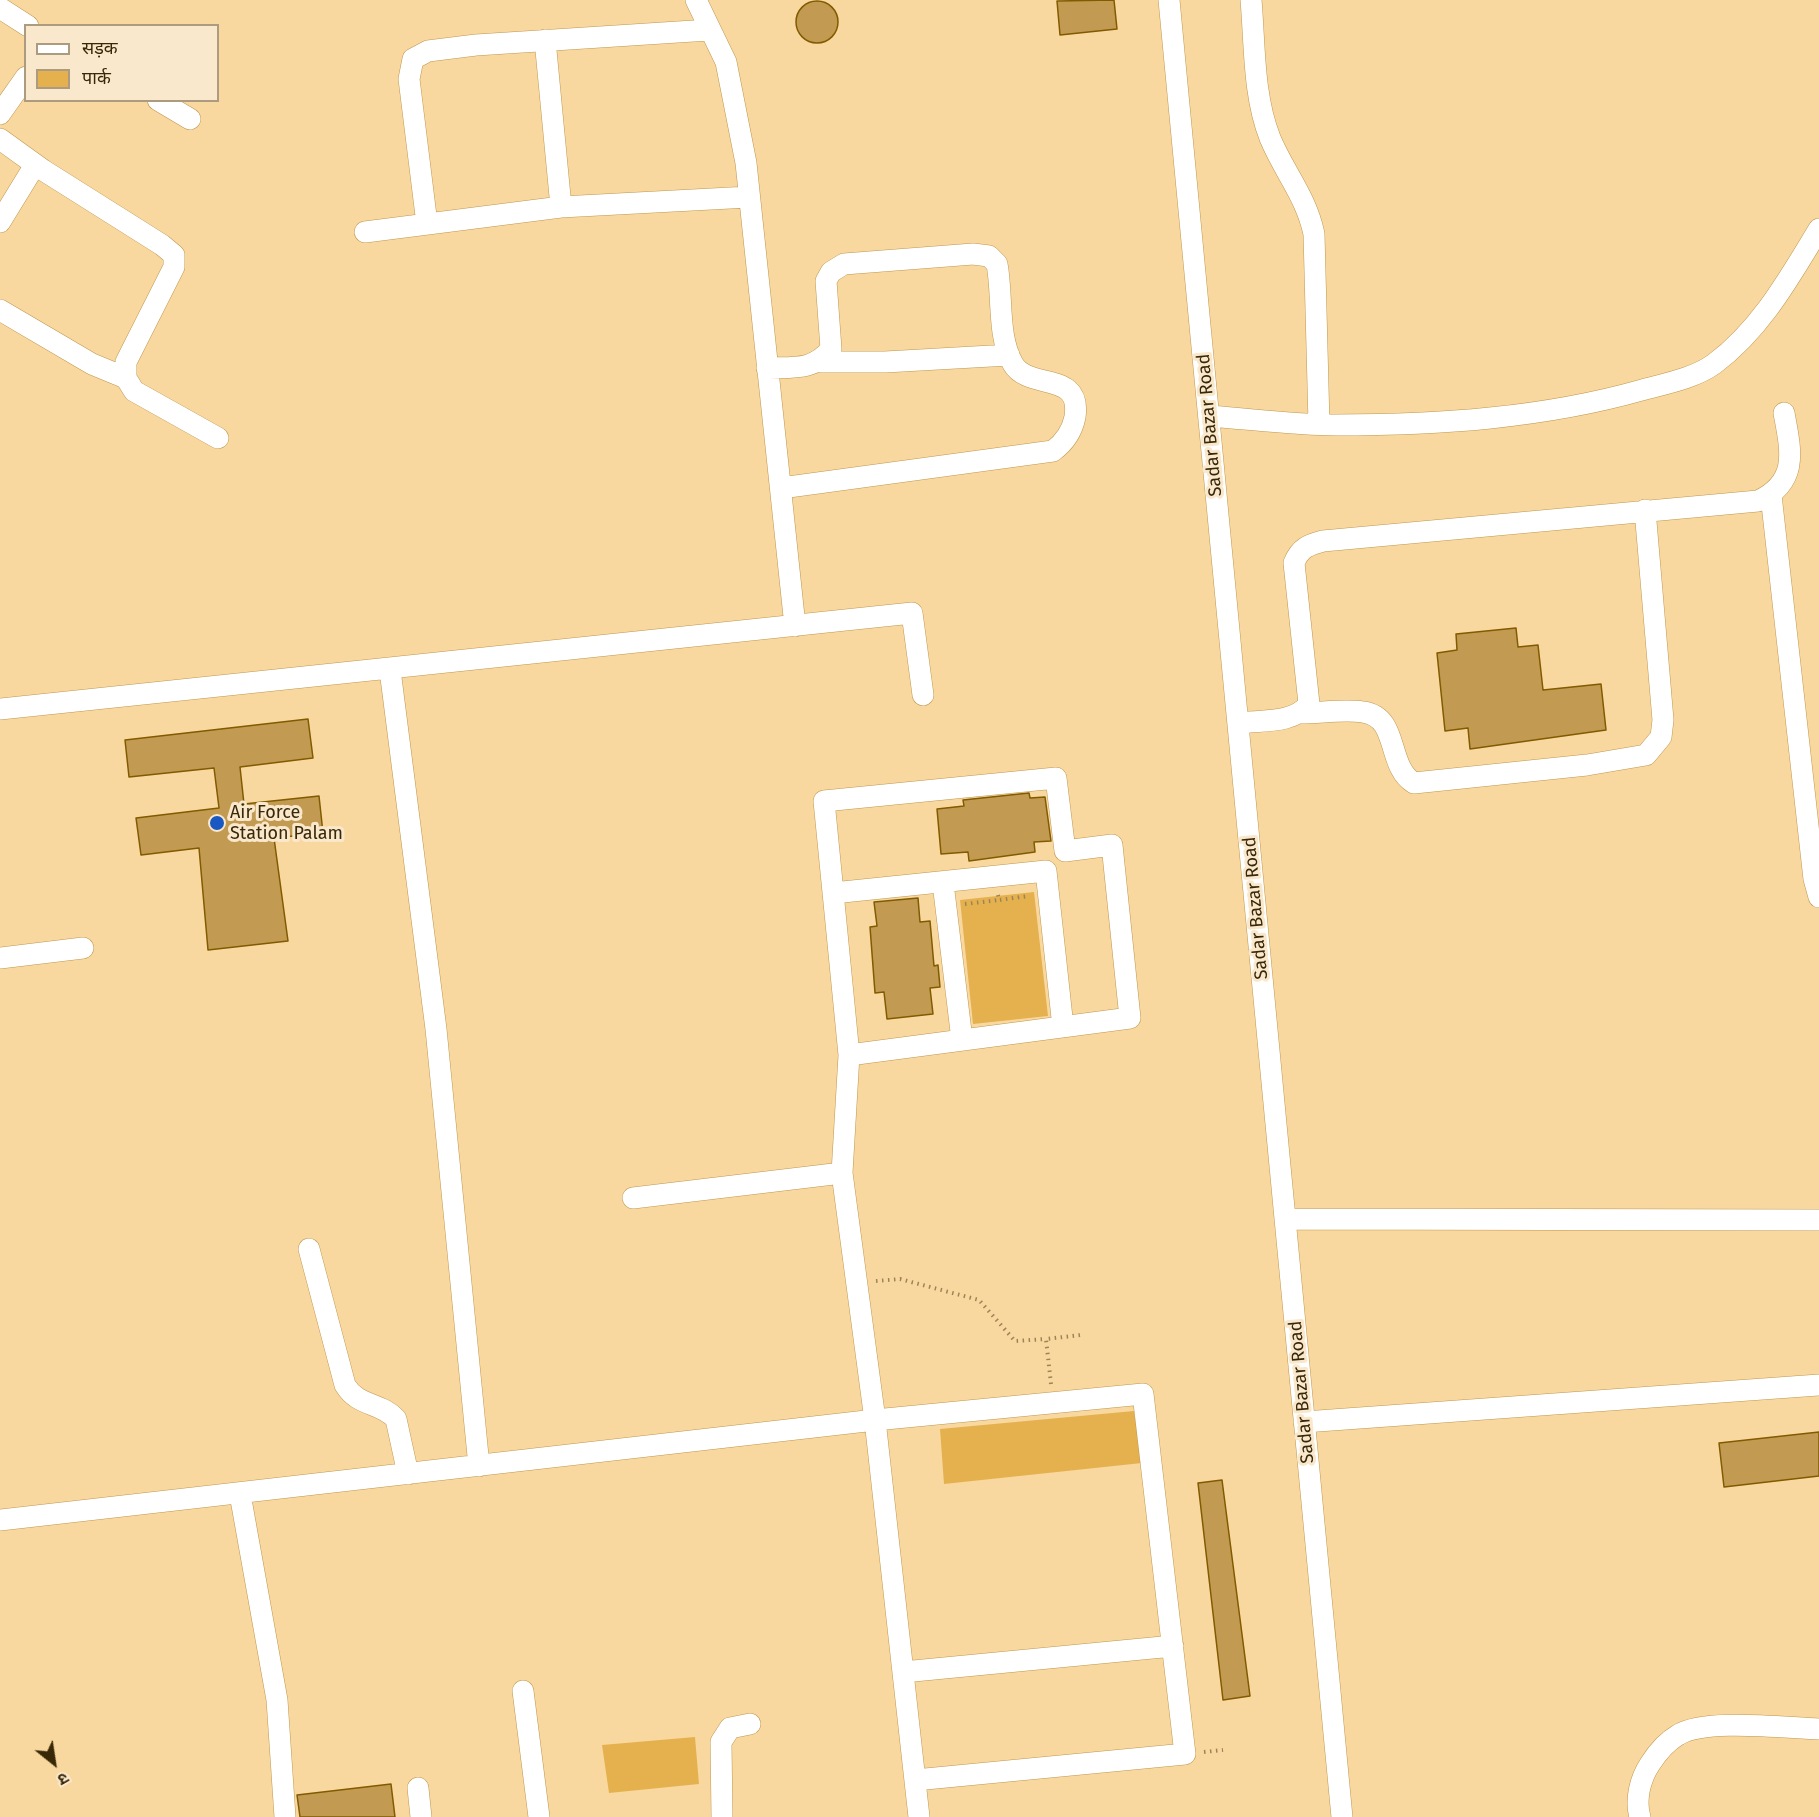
<!DOCTYPE html>
<meta charset="utf-8">
<style>
body{margin:0}
#map{position:relative;width:1819px;height:1817px;overflow:hidden;background:#f9d89f;font-family:"Fira Sans","Noto Sans Devanagari",sans-serif}
canvas{display:block}
.legend{position:absolute;left:24px;top:24px;width:195px;height:78px;box-sizing:border-box;background:#f9e8cc;border:2px solid #ac9b7e;margin:0;padding:8px 10px;list-style:none;font-size:18px;color:#382808}
.legend li{display:flex;align-items:center;gap:12px;height:30px}
.legend b{width:30px;border:2px solid #ac9b7e}
.north{position:absolute;left:24px;top:1733px;width:60px;height:60px;-webkit-text-stroke:4px #f9e8cc;paint-order:stroke;rotate:150deg;font-size:16px;font-weight:700;line-height:24px;text-align:center;color:#382808}
.north::after{content:'';display:block;margin:auto;width:21px;height:27px;background:#382808;clip-path:polygon(50% 0,100% 100%,50% 72%,0 100%)}
</style>
<div id="map">
<canvas width="1819" height="1817"></canvas>
<ul class="legend">
<li><b style="height:8px;background:#fff"></b>सड़क</li>
<li><b style="height:16px;background:#e5b14f"></b>पार्क</li>
</ul>
<div class="north">उ</div>
</div>
<script>
const c = document.querySelector('canvas').getContext('2d');
c.lineJoin = 'round';
function fill(path, color) {
  c.fillStyle = color;
  c.fill(path, 'evenodd');
}
function trace(path, color, width, dash) {
  c.strokeStyle = color;
  c.lineWidth = width;
  c.lineCap = dash ? 'butt' : 'round';
  c.setLineDash(dash || []);
  c.stroke(path);
}
function write(font, color, halo, rows, align = 'center') {
  c.font = font + ' "Fira Sans",sans-serif';
  c.lineWidth = 6;
  c.setLineDash([]);
  c.textBaseline = 'middle';
  c.strokeStyle = halo;
  c.fillStyle = color;
  for (const [text, x, y, turn = 0] of rows) {
    c.save();
    c.translate(x, y);
    c.rotate((+turn || 0) * Math.PI / 180);
    c.textAlign = isNaN(turn) ? turn : align;
    if (halo) c.strokeText(text, 0, 0);
    c.fillText(text, 0, 0);
    c.restore();
  }
}
fill(new Path2D(`
 M1034 892 1048 1016 973 1024 960 900Z
 M1134 1411 1142 1463 944 1484 940 1429Z
 M695 1737 699 1784 609 1793 602 1745Z`), '#e5b14f');
const building = new Path2D(`
 M1114 0 1117 29 1060 35 1057 1Z
 M796 22a21 21 0 1 1 42 0a21 21 0 1 1-42 0Z
 M1516 628 1518 647 1538 645 1543 690 1601 684 1606 730 1470 749 1468 728 1445 731 1437 653 1457 650 1456 634Z
 M308 719 313 758 240 767 244 804 319 796 323 833 274 838 288 941 208 950 199 848 141 855 136 818 219 808 214 768 129 777 125 740Z
 M1029 793 1030 798 1045 797 1051 841 1034 842 1035 852 969 861 968 852 941 854 937 809 964 806 963 800Z
 M918 898 920 922 930 921 934 966 938 965 940 987 930 988 933 1014 887 1019 884 992 875 993 870 927 877 926 874 902Z
 M1819 1432V1476L1724 1487 1719 1443Z
 M1222 1480 1250 1696 1223 1700 1198 1483Z
 M391 1784 395 1817H300L297 1795Z`);
fill(building, '#c29a51');
trace(building, '#805b00', 1.5);
const minor = new Path2D(`
 M696 0 726 62 746 163 795 626
 M1169 0 1342 1817
 M1251 0C1255 45 1253 95 1270 138 1284 172 1306 196 1314 234L1319 424
 M0 8 28 26
 M545 40 561 207
 M158 100 190 119
 M0 114 26 77
 M0 139 43 170 162 245 174 255V267L126 362V378L134 391 218 438
 M0 222 35 165
 M427 224 409 79 413 59 428 51 476 45 709 30
 M365 232 561 207 749 197
 M0 310 92 364 126 378
 M821 362H885L1009 355
 M767 368C794 367 813 371 831 349L826 281 831 272 844 264 973 254 989 256 997 264C1003 296 997 336 1013 364 1029 391 1082 370 1075 417 1072 432 1065 442 1053 451L781 488
 M1209 416C1251 419 1294 425 1336 425 1438 425 1543 418 1642 390 1664 384 1695 378 1714 364 1761 329 1789 278 1819 229
 M1771 495 1814 879 1819 897
 M390 670 436 1029 479 1466
 M0 709C304 675 608 647 912 613L923 695
 M1301 713C1321 713 1344 709 1363 712 1400 717 1386 766 1414 783L1587 765 1646 755 1661 737 1663 720 1645 510
 M1238 723C1262 720 1293 724 1309 704L1294 563C1300 548 1308 545 1323 541L1758 501C1799 482 1791 451 1784 413
 M943 883 962 1040
 M833 893 1046 871 1063 1027
 M0 958 83 948
 M849 1055 1130 1018 1112 845 1065 851 1056 778 824 801 849 1055 842 1173 875 1420 919 1817
 M633 1198 842 1173
 M1285 1219 1819 1220
 M309 1249 345 1385C358 1407 381 1402 396 1419L408 1474
 M1304 1422 1819 1385
 M240 1494 277 1700 285 1817
 M0 1520 875 1420 1143 1394 1185 1754 915 1780
 M903 1672 1173 1646
 M523 1691 539 1817
 M418 1788 421 1817
 M722 1817 721 1742 730 1728 750 1724
 M1640 1817C1635 1800 1640 1779 1650 1764 1657 1753 1666 1742 1678 1735 1705 1718 1785 1728 1819 1729`);
trace(minor, '#bf974e', 22);
trace(new Path2D(`
 M998 895 999 900 1029 896
 M965 904 999 900
 M876 1281 900 1279 979 1300 1015 1341 1046 1339
 M1051 1384 1046 1339 1081 1335
 M1204 1752 1223 1750`), '#9d8457', 4, [1.5, 4.5]);
trace(minor, '#fff', 21);
for (const [x, y, r, color] of [
 [217,823,8,"#1958c3"]
]) {
  const dot = new Path2D();
  dot.arc(x, y, r, 0, 2 * Math.PI);
  c.fillStyle = color;
  c.fill(dot);
  trace(dot, '#f9e8cc', 2);
}
write('18px', '#382808', '#f9e8cc', [
 ["Sadar Bazar Road",1210,425,-95],
 ["Sadar Bazar Road",1256,908,-95],
 ["Sadar Bazar Road",1302,1392,-95]
]);
write('18px', '#382808', '#f9e8cc', [
 ["Air Force",230,813],
 ["Station Palam",230,834]
], 'left');
</script>
